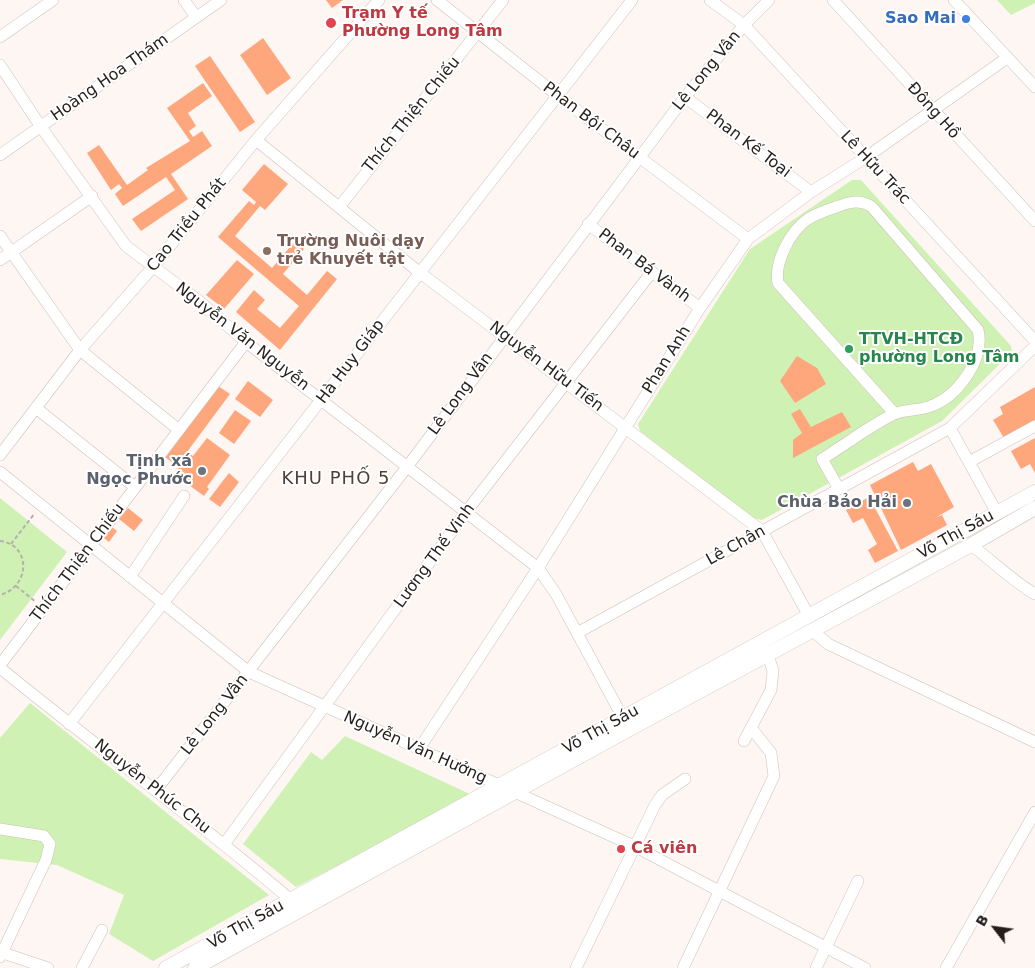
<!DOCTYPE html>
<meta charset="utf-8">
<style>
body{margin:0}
#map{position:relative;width:1035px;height:968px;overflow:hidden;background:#fdf6f2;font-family:"DejaVu Sans",sans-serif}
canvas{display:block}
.north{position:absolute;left:970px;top:903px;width:50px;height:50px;-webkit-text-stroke:4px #fff;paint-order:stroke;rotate:300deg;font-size:14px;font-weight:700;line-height:20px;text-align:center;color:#251f1c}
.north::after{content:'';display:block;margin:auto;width:18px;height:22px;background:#251f1c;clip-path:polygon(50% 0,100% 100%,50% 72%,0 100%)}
</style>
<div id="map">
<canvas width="1035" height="968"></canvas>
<div class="north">B</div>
</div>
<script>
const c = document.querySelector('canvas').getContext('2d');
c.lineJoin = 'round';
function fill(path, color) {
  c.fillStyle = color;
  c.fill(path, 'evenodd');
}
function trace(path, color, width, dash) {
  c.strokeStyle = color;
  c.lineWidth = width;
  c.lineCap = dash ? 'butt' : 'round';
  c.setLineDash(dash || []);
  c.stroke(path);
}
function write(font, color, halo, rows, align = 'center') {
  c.font = font + ' "DejaVu Sans",sans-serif';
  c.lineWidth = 4;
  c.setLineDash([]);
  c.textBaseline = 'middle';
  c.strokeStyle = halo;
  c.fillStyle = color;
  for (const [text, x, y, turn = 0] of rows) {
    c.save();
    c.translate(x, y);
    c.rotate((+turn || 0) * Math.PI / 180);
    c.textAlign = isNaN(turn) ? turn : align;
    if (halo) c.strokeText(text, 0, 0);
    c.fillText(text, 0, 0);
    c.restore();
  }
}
fill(new Path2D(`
 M997 0H1035V3L1011 15Z
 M852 180H861L1011 346 1012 352 942 421 762 520 752 518 640 431 638 424 750 249Z
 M0 498 67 552 0 640Z
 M30 703 269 895 153 961 109 934 124 895 57 865 0 859V738Z
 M345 736 474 796 296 887 243 844 311 752 322 760Z`), '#cff1b4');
fill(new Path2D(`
 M326 0H343L332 8Z
 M263 38 291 78 267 95 240 55Z
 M210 56 255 122 240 132 195 66Z
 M203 83 212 96 188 113 196 126 189 131 193 137 202 131 212 146 171 174 188 199 141 231 132 219 175 190 166 177 123 206 115 194 122 188 119 184 111 190 87 153 99 145 127 185 148 170 146 168 190 141 167 108Z
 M264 164 288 184 265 210 260 206 235 236 272 268 295 241 304 249 283 274 307 295 327 271 337 279 280 350 236 312 254 290 265 300 257 309 280 328 299 306 218 237 249 201 254 205 256 202 242 190Z
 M237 260 254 274 224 309 206 295Z
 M797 356 817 368 826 384 795 403 780 381Z
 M248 381 273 400 260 417 235 399Z
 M218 386 230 394 187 452 193 456 207 438 230 455 207 487 209 489 204 496 174 474 181 465 185 468 190 461 184 456 177 466 165 457Z
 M1035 387V421L1004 438 993 420 1003 414 1000 407Z
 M800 409 811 427 842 412 851 427 793 458V440L802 433 791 414Z
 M235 410 251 421 234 444 219 433Z
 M1035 438V473L1030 464 1021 469 1011 451Z
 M913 462 918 471 931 464 954 507 935 518 942 515 947 525 901 550 870 485Z
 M229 473 239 482 220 507 209 499Z
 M869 497 898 551 875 563 868 550 877 544 863 518 853 523 846 510Z
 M128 508 143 520 134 531 119 519Z
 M112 527 117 531 109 542 104 538Z`), '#fea67c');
const minor = new Path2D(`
 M184 0 196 17
 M437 0 557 95 748 239
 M710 0 744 25 1035 341
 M833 0 1035 221
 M954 0 1035 87
 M0 37 53 0
 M0 65 41 127 126 246 199 301 246 342 538 568 556 594 623 718
 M685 97 811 192
 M256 140 419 272 762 531 809 616
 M0 155 221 0
 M340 206 503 0
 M588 224 700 308
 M0 236 80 350 179 430
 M0 260 92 196
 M36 408 135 487
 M950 428 997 513
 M0 455 80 350 152 268 256 140 379 0
 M969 462 1035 426
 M0 472 249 672 634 846 865 968
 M839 489 822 459C845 445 869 426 894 414 905 409 919 411 931 406 958 396 985 359 978 330L872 207C860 199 849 202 836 207 827 210 816 214 808 219 790 231 774 263 778 283L895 414
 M971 545C993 561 1012 581 1035 594
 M130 577 184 496
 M813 631 828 644 1035 742
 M577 633 950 428 1035 346
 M0 665 246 342
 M0 668C96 746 196 819 291 900L295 906
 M69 724 632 0
 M744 741 771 690 773 671 768 655
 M419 749 538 568 700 308 748 239 811 192 865 158 1007 58
 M156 790 407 467 685 97 744 25 769 0
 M0 829 44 836 50 844 46 860 0 957
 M225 843 466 512 651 273
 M0 952 48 968
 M82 968 102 930
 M576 968 655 805 662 795 685 779
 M683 968 774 776 771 753 752 729
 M816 968 858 881
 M946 968 1035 812`);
const major = new Path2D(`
 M166 968 1035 492
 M195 968 624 732 971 545 1035 508`);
trace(minor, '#d0bfb8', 12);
trace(major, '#d0bfb8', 15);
trace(new Path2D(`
 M0 541C32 545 30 587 0 595
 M11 544 35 513
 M16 586 36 602`), '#b7b0ad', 2, [4, 2.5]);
trace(minor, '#fff', 11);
trace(major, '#fff', 14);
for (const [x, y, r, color] of [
 [966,19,5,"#3f7fe0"],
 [331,23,6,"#e0444e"],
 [267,251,5,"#8d6e63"],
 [849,349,5,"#2e9e5b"],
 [202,471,5,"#6b7280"],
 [907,503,5,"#6b7280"],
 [621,849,5,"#e0444e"]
]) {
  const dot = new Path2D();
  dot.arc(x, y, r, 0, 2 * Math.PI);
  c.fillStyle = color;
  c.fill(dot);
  trace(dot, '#fff', 2);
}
write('bold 16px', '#be3a42', '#fff', [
 ["Trạm Y tế",342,14],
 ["Phường Long Tâm",342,32],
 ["Cá viên",631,849]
], 'left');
write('bold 16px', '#366cbe', '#fff', [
 ["Sao Mai",956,19]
], 'right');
write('16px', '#251f1c', '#fff', [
 ["Lê Long Vân",707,71,-51],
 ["Hoàng Hoa Thám",110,78,-35],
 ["Đông Hồ",933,111,48],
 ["Thích Thiện Chiếu",412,115,-51],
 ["Phan Bội Châu",591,121,37],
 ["Phan Kế Toại",748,144,37],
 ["Lê Hữu Trác",875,168,47],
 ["Cao Triều Phát",187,225,-51],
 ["Phan Bá Vành",644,266,37],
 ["Nguyễn Văn Nguyễn",242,337,38],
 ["Phan Anh",667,360,-58],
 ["Hà Huy Giáp",351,362,-53],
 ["Nguyễn Hữu Tiến",546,367,37],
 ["Lê Long Vân",461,394,-54],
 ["Võ Thị Sáu",956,535,-29],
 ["Lê Chân",736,546,-29],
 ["Lương Thế Vinh",435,556,-54],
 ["Thích Thiện Chiếu",78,563,-53],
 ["Lê Long Vân",215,715,-52],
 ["Võ Thị Sáu",601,730,-29],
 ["Nguyễn Văn Hưởng",415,748,24],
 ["Nguyễn Phúc Chu",152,787,38],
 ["Võ Thị Sáu",246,925,-29]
]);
write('bold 16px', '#785e54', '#fff', [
 ["Trường Nuôi dạy",277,242],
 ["trẻ Khuyết tật",277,260]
], 'left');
write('bold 16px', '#27864d', '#fff', [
 ["TTVH-HTCĐ",859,340],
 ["phường Long Tâm",859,358]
], 'left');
write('bold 16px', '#5b616d', '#fff', [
 ["Tịnh xá",192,462],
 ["Ngọc Phước",192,480],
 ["Chùa Bảo Hải",897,503]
], 'right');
c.letterSpacing = '1px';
write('18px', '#4e403a', '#fff', [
 ["KHU PHỐ 5",336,479]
]);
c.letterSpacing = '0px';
</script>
